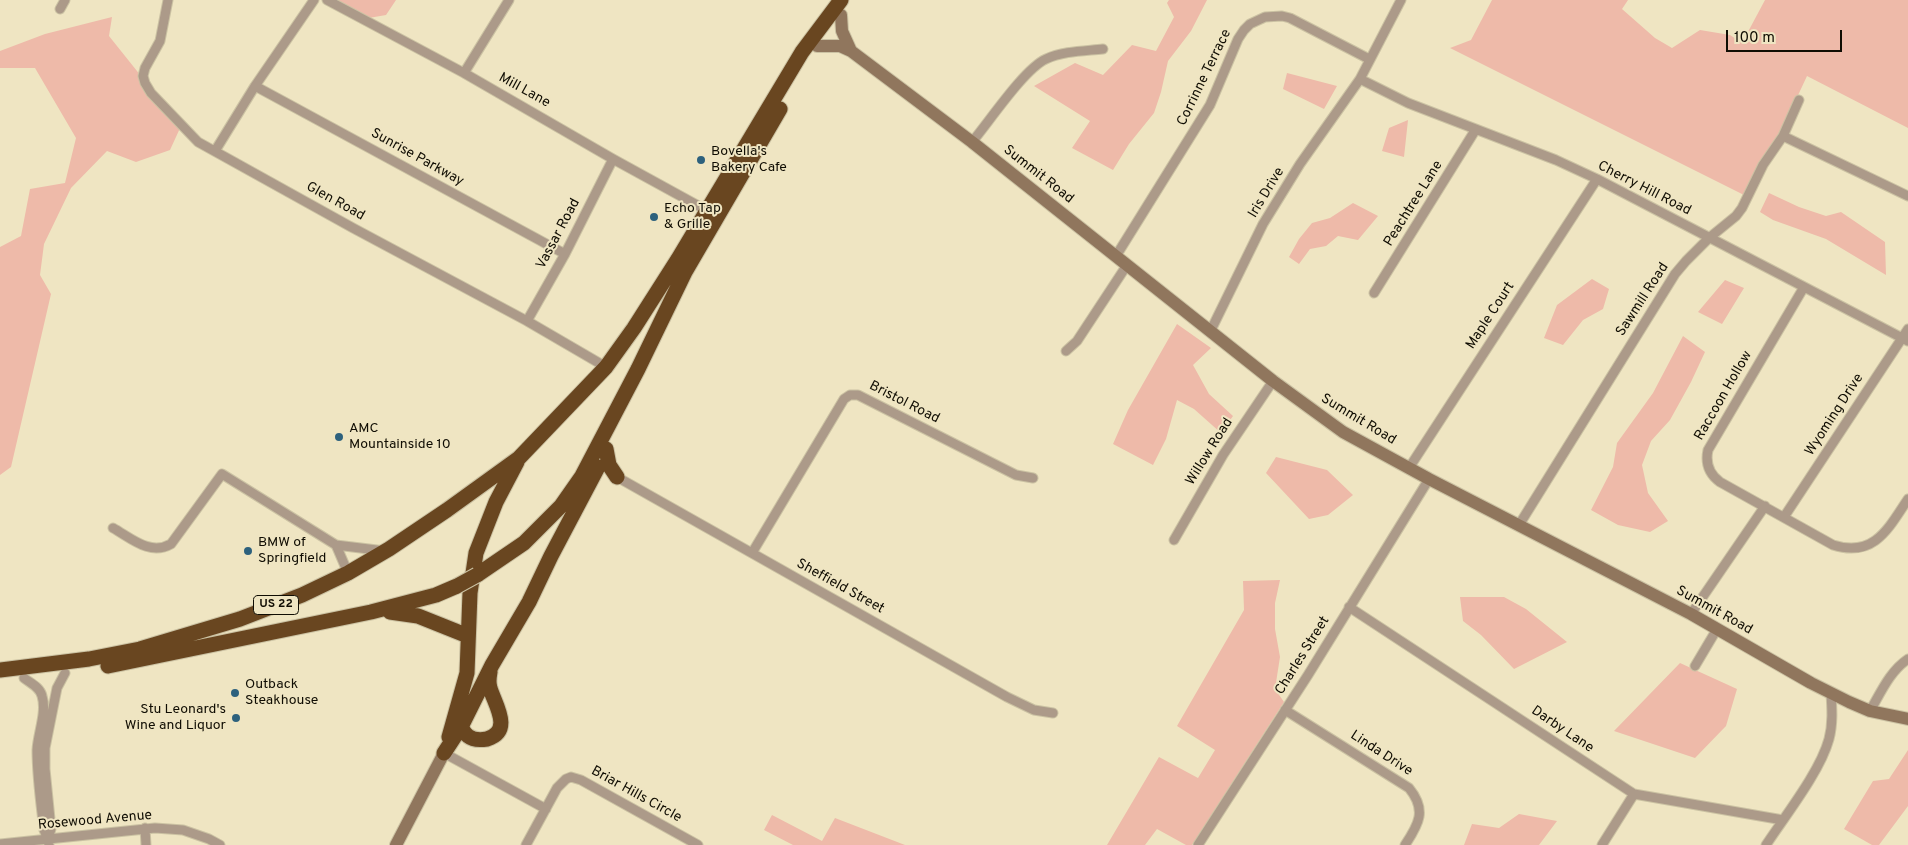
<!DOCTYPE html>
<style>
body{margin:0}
#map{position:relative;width:1908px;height:845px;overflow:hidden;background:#efe5c2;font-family:Overpass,sans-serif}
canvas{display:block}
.scale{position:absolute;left:1726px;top:30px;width:116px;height:22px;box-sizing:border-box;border:2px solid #100d03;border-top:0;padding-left:6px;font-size:15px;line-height:18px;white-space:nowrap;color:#100d03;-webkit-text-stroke:4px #efe5c2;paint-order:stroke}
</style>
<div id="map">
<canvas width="1908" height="845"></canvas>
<div class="scale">100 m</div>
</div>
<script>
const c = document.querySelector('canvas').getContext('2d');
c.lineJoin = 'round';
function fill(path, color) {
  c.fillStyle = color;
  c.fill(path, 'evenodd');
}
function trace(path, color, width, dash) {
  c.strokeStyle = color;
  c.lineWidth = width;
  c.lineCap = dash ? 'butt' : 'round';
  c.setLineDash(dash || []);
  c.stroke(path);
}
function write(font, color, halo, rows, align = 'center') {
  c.font = font + ' Overpass,sans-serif';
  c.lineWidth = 4;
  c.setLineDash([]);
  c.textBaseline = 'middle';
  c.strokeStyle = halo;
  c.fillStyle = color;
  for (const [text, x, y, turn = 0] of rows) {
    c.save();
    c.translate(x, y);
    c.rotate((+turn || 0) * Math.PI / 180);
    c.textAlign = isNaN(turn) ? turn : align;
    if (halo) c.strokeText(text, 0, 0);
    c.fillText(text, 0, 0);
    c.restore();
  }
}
fill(new Path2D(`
 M327 0H396L386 15 363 19Z
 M1169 0H1207L1191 31 1168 61 1161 92 1154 113 1129 144 1113 170 1072 148 1090 121 1034 86 1075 63 1103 75 1132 45 1156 51 1174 17 1167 3Z
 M1492 0H1628L1622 9 1655 38 1672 48 1700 30 1730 35 1742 43 1765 0H1908V128L1807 76 1750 198 1450 48 1471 40Z
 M112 17 109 36 181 126 170 150 136 162 107 151 71 188 44 244 40 275 51 294 11 467 0 475V247L21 236 30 189 65 183 76 138 35 68H0V51L45 34Z
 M1287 73 1337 86 1324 109 1283 89Z
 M1408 120 1404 157 1382 151 1389 128Z
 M1769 193 1799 207 1826 216 1841 212 1885 242 1886 275 1826 239 1773 220 1760 212Z
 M1353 203 1378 216 1358 240 1338 236 1326 246 1310 249 1299 264 1289 257 1299 239 1312 223 1330 218Z
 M1592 279 1609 289 1603 309 1583 320 1563 345 1544 338 1557 305Z
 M1725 280 1744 288 1722 324 1698 312Z
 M1177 324 1211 348 1193 365 1209 394 1233 416 1221 433 1194 409 1177 400 1166 439 1153 465 1113 444 1128 410Z
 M1683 336 1705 352 1691 382 1670 420 1651 441 1642 465 1648 493 1668 521 1650 532 1618 525 1591 510 1613 467 1617 443 1653 393Z
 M1276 457 1327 470 1353 495 1328 515 1309 519 1266 473Z
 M1280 580 1275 603V629L1280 657 1275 689 1284 702 1192 845H1186L1157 829 1145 845H1107L1159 757 1198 778 1215 750 1177 726 1244 610 1243 581Z
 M1460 597H1504L1526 609 1567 642 1514 669 1481 635 1463 621Z
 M1680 663 1737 689 1726 726 1695 758 1614 731Z
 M1908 750V806L1879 845H1872L1844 829 1873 781 1889 779Z
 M1519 814 1557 821 1539 845H1464L1472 824 1499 828Z
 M772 815 822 841 835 818 905 845H793L764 830Z`), '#eebaa9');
const street = new Path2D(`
 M168 0 160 41 145 68 143 76 145 83 151 93 198 142 353 228 527 321 606 367
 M327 0 464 73 613 159 706 210
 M60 9 65 0
 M464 73 509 0
 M1360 79 1408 103 1556 160 1597 179 1908 341
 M255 86 565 254
 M1783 136 1908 196
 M972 142C989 122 1024 69 1046 59 1063 51 1085 51 1103 49
 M215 151 255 86 314 0
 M1116 256 1210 105 1238 39 1244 30 1250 24 1265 17 1282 16 1290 18 1369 59
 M1804 287 1708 450C1705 464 1709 474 1720 482L1833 545C1874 558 1888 529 1908 499
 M1374 293 1476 129
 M527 321 565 254 613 159
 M1211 330 1263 224 1300 164 1360 79 1401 0
 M1066 351 1077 341 1127 265
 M1409 468 1597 179
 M617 477 1007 697 1034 710 1053 713
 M1784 517 1908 329
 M1519 525 1675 274 1686 261 1709 238 1736 216 1742 208 1763 165 1783 136 1799 100
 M113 528C131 538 150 556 171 544L222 474 336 545 385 551
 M1174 540 1223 455 1273 381
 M336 545 348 573
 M752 553 844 399 850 395H858L1016 475 1033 478
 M1349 607 1634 794 1783 820
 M1691 614 1765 506
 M1695 666 1717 629
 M24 678C30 683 40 687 42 696 47 712 38 733 37 750 37 777 41 804 44 830L48 839 49 845
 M1285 710 1409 788C1427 810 1419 824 1405 845
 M1870 711C1881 692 1890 671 1908 659
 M444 753 546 809
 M145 828 146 845
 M48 839 51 829 45 769V748L57 688 65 673
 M0 844 155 828 183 830 209 839 220 845
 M526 845 557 788 566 779 571 777 581 780 698 845
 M1198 845 1308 675 1429 479
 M1602 845 1634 794
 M1766 845C1785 816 1820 772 1829 739 1833 724 1832 709 1831 693`);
const secondary = new Path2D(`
 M841 15 842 31 851 51
 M817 46H840L851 51 972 142 1273 381 1343 432 1429 479 1691 614 1811 683 1849 702 1870 711 1908 719
 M396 845 444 753`);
const highway = new Path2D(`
 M606 449 609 465 617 477
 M477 575 524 543 561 506 582 476 638 369 685 272 780 109
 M390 612 418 616 468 636
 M108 666 371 612 436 595 457 586
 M0 670 89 659 140 649 240 619 302 595 348 573 389 549 447 510 519 458 606 367 634 328 678 259 802 52 841 0
 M461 719C461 726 462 732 468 736 473 740 481 740 487 739 514 731 494 703 490 688 488 682 489 678 490 672
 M449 737 467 673 470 593 476 553 496 502 517 462
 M444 753 461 727 492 665 529 602 551 556 598 467`);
trace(street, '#cbc2a3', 11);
trace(secondary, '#cbc2a3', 14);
trace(highway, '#cbc2a3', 17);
trace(street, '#ac9a89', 9);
trace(secondary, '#90765d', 12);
trace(highway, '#694620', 15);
const highwayBridge = new Path2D(`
 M457 586 477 575`);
trace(highwayBridge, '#cbc2a3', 17, []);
trace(highwayBridge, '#694620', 15);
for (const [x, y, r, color] of [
 [701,160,5,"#2d617d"],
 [654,217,5,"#2d617d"],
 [339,437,5,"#2d617d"],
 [248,551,5,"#2d617d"],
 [235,693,5,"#2d617d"],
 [236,718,5,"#2d617d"]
]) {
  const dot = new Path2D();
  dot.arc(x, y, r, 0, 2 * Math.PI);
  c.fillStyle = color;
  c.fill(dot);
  trace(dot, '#efe5c2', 2);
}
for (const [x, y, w] of [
 [276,605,45]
]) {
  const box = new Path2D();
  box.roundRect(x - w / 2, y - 9.5, w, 19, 4);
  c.fillStyle = '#efe5c2';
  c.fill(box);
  trace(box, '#100d03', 1);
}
write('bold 12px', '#100d03', null, [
 ["US 22",276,605]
]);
write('14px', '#100d03', '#efe5c2', [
 ["Corrinne Terrace",1205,78,-64],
 ["Mill Lane",524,91,29],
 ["Sunrise Parkway",417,158,29],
 ["Summit Road",1038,175,38],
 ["Cherry Hill Road",1644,189,27],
 ["Iris Drive",1267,193,-59],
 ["Glen Road",335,202,29],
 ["Peachtree Lane",1414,204,-58],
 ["Vassar Road",559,234,-62],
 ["Sawmill Road",1643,300,-57],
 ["Maple Court",1491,316,-57],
 ["Raccoon Hollow",1724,396,-60],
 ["Bristol Road",904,403,27],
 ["Wyoming Drive",1835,415,-57],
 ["Summit Road",1358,420,31],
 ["Willow Road",1210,452,-58],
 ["Sheffield Street",840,587,29],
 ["Summit Road",1714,611,29],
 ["Charles Street",1303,656,-58],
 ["Darby Lane",1562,730,34],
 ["Linda Drive",1381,754,33],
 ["Briar Hills Circle",636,795,29],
 ["Rosewood Avenue",95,821,-5]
]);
write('14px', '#100d03', '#efe5c2', [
 ["Bovella's",711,152],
 ["Bakery Cafe",711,168],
 ["Echo Tap",664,209],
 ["& Grille",664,225],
 ["AMC",349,429],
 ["Mountainside 10",349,445],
 ["BMW of",258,543],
 ["Springfield",258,559],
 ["Outback",245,685],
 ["Steakhouse",245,701],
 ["Stu Leonard's",226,710,"right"],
 ["Wine and Liquor",226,726,"right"]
], 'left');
</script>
